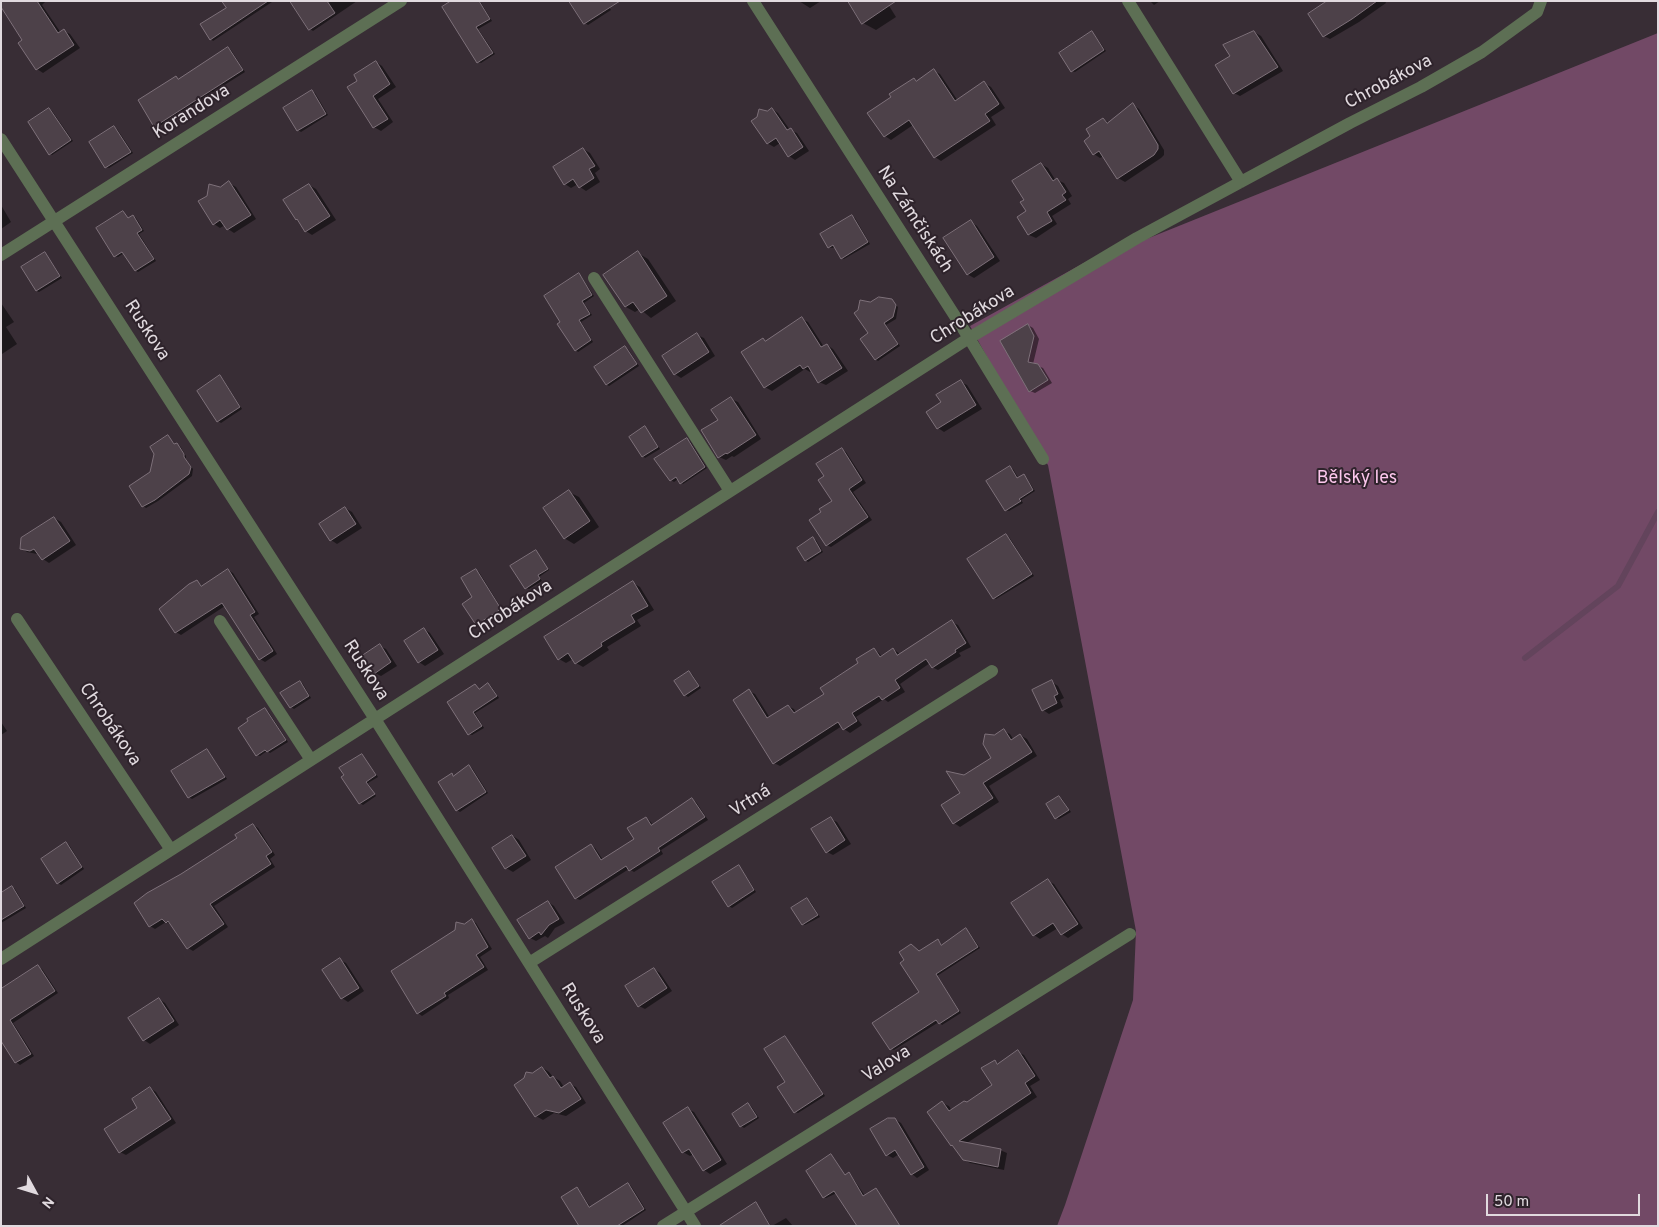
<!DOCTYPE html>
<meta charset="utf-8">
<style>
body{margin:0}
#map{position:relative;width:1659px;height:1227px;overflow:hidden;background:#382d35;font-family:Overpass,sans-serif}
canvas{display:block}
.frame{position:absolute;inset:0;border:2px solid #e1dadf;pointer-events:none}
.north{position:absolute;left:10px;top:1167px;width:50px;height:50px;-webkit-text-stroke:4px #2e232b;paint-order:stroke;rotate:129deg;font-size:14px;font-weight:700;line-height:20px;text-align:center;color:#e1dadf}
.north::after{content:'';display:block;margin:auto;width:18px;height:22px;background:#e1dadf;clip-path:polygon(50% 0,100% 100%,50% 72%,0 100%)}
.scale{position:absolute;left:1486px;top:1194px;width:154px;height:22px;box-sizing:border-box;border:2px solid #e1dadf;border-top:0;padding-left:6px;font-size:15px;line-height:18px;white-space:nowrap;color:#e1dadf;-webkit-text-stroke:4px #2e232b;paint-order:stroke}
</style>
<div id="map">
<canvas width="1659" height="1227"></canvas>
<div class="frame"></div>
<div class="north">N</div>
<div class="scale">50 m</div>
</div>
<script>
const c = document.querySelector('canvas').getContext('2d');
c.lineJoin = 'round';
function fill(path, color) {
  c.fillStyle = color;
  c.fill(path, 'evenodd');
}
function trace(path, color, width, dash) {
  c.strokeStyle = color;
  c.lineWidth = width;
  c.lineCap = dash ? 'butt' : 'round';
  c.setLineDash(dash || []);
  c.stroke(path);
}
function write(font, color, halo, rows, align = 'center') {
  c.font = font + ' Overpass,sans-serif';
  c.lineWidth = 4;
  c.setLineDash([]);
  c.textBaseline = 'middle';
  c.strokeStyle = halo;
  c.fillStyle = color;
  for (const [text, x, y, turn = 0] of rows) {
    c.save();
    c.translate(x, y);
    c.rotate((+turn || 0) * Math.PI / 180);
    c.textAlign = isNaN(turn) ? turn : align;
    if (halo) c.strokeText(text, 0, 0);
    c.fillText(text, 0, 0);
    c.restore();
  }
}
fill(new Path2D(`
 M1658 33V1226H1057L1065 1205 1133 1000 1136 931 1048 465 1043 459 970 326 1127 239 1139 242Z`), '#724966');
fill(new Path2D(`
 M1 1H46L42 5 61 33 64 31 70 34 80 48 43 73 37 69 24 40Z
 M224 1 272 2 213 41 211 39 228 8Z
 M306 1H357L313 31 310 29Z
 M454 1H480L492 21 478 29 495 54 481 63 478 62Z
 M571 1H605L611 10 588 25 585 23Z
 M799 1H821L810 8Z
 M886 1 896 17 876 30 863 23Z
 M1150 1H1160L1154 5Z
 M1329 1H1385L1386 3 1359 22 1330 39 1324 36Z
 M1092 32 1094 34 1106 51 1075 72 1072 71Z
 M1254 32 1261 36 1283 71 1240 96 1234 93 1232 56Z
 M228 48 231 50 245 72 158 127 155 126 176 78 179 79Z
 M376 62 382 66 396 87 378 99 393 122 381 131 374 127 359 81Z
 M934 71 940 74 958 101 984 83 991 87 1005 108 991 117 996 125 941 161 935 157 913 125 891 140 885 136 893 98 914 79 918 81Z
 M312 92 315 93 328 115 301 132 298 130Z
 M1133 105 1139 109 1164 150V155L1161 158 1125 182 1118 178 1104 156 1100 158 1094 154 1092 136 1103 119 1110 123Z
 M49 109 52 111 73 141 52 155 50 154Z
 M772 109 778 113 790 130 797 133 809 151 795 160 789 156 780 143 774 147 767 143V112Z
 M114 128 117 129 133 153 109 168 106 167Z
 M583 149 590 153 600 169 595 173 600 182 586 191 580 187 578 184 571 188 565 184Z
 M1041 164 1048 168 1056 181 1057 180 1064 183 1072 196 1068 199 1071 204 1052 216 1057 224 1036 238 1029 235 1018 218 1027 212 1026 200Z
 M229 183 236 187 256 219 234 233 228 229 225 225 220 228 214 224 221 188Z
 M309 185 316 189 336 220 312 235 306 231 300 221 297 219Z
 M1 205 11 222 1 229Z
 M123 213 129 219 133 216 136 218 144 231 139 234 156 261 138 272 135 270 124 253 118 257 115 256Z
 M852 217 855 218 870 244 844 259 842 258 835 247 832 248 829 247Z
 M971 222 977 226 1000 261 974 278 967 274Z
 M45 253 47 255 62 278 39 292 37 291Z
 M638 253 648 259 676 301 651 318 640 309 635 312 626 307Z
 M579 275 581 276 594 296 584 303 592 315 581 322 593 342 578 352 576 350 562 322Z
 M891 300 898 307 896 319 886 325 900 346 878 361 875 359 869 334 871 303Z
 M1 303 14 322 6 327 17 344 2 354Z
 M802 319 808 322 824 347 827 345 833 349 848 371 826 385 819 382 812 371 810 372 805 369 772 391 765 387 743 353 766 342Z
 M1028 325 1033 328 1039 339 1033 364 1043 368 1052 383 1035 393 1030 391 1001 341Z
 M697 335 704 338 715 356 681 378 675 374Z
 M625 348 628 349 639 366 609 386 606 384Z
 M220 377 223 379 242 409 221 423 218 421Z
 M961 382 967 385 982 409 944 432 938 428 943 403Z
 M731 399 738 402 761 439 734 457 732 456 726 460 719 457V420Z
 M645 428 647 429 660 449 645 458 643 456Z
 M168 436 176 445 180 446 186 456V459L193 469 192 476 158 501 146 508 143 506 151 473Z
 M687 440 690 441 707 468 683 484 678 479 674 482 671 480Z
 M842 449 846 452 866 483 853 492 872 520 831 547 826 545 823 512 834 501 825 476Z
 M1010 468 1013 469 1019 479 1024 476 1026 477 1035 491 1021 500 1023 503 1009 511 1006 510Z
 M569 492 579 497 599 527 574 544 564 538Z
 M345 508 352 512 362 528 337 544 331 540Z
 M54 518 61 522 76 545 49 563 43 559 39 553 37 554 27 552 21 548Z
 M1006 536 1009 537 1034 576 996 599 994 598Z
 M813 539 816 540 823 552 808 562 806 560Z
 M536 552 538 553 549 570 539 577 542 581 529 589 526 588Z
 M228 570 233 573 259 614 254 617 277 654 265 662 260 659 225 606 181 635 176 632 197 582 203 586Z
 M476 570 479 572 503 611 480 625 477 624Z
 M633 583 640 587 654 610 637 620 641 626 607 647 609 650 583 667 576 663 573 659 566 663 559 659Z
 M952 622 958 625 971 647 959 653 961 656 938 670 932 667 930 663 900 684 905 692 888 702 884 699 856 717 862 725 850 733 844 729 842 726 780 766 774 763 749 691 755 694 770 718 788 706 794 709 796 713 826 695 874 649 879 653 882 657 893 649 900 654Z
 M424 629 430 633 444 654 425 666 419 662Z
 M380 646 386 649 397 666 381 676 375 673Z
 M689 673 692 674 701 688 688 697 685 695 676 681Z
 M300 682 303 684 311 698 294 709 291 707Z
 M1052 682 1058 686 1064 698 1060 700 1063 707 1049 714 1043 710Z
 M488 684 491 686 499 698 475 713 484 728 472 735 469 734 475 685 480 690Z
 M265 710 268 711 288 742 270 753 267 751 260 756 257 755Z
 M1 722 7 731 1 735Z
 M1004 731 1010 734 1014 740 1020 735 1027 739 1037 756 989 786 999 802 960 827 954 823 962 793 964 776 993 758 994 737Z
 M207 750 209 752 227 779 192 799 189 797Z
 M362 755 364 757 378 777 368 783 376 796 363 805 360 803Z
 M469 767 472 768 488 793 460 812 457 810 439 782 452 775 455 776Z
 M1059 797 1062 799 1071 812 1059 819 1056 818Z
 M692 800 696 802 708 820 661 850 663 854 634 872 629 869 580 900 575 898 591 846 595 848 603 860 636 839 646 818 650 821 653 825Z
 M831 819 837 822 851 844 833 855 827 852Z
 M253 825 258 828 275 855 270 859 275 867 214 906 228 927 193 951 188 948 172 925 166 922 155 929 150 926 182 875 238 838Z
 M513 836 519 840 531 860 513 872 506 868Z
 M66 844 69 845 84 869 61 885 58 883Z
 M739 867 741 868 756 892 732 908 729 906Z
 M1048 881 1054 884 1083 928 1068 938 1062 934 1058 928 1040 939 1034 935Z
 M12 887 15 889 26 908 1 923V894Z
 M807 900 810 901 820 917 805 925 802 924Z
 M548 902 554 906 565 923 555 928 548 938 545 936 536 941 530 938Z
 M472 921 476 923 492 949 480 957 488 970 448 995 449 998 422 1016 418 1013 464 925Z
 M966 930 969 932 980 948 937 976 961 1013 942 1025 939 1022 894 1050 891 1049 920 992 919 952 938 940 943 946Z
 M340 960 346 963 364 991 348 1002 342 998Z
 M38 967 42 969 58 993 13 1023 34 1056 20 1065 16 1062 1 1039V991Z
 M654 969 660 973 672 991 645 1009 639 1006Z
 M159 999 165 1003 179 1025 150 1044 144 1040Z
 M785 1037 787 1039 825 1096 798 1113 795 1112 787 1082Z
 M1018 1052 1024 1055 1040 1080 1030 1086 1037 1097 967 1143 1000 1150 1007 1153 1004 1170 970 1163 963 1159 955 1147 952 1145 942 1103 949 1106 952 1111 968 1103 994 1085 995 1061 999 1064Z
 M543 1068 549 1072 553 1077 560 1081 564 1087 570 1084 576 1087 586 1103 566 1116 554 1113 543 1120 536 1116 516 1085Z
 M150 1088 156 1092 176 1123 126 1155 120 1152 139 1108Z
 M748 1105 751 1106 759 1118 744 1128 741 1126 733 1114Z
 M688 1109 694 1112 727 1164 710 1174 704 1170 694 1154 690 1156 683 1152 665 1123Z
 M894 1119 901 1123 929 1170 917 1178 912 1174 899 1154 893 1158 887 1155Z
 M831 1156 834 1158 846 1176 849 1174 851 1175 865 1196 876 1189 878 1191 889 1208 862 1226 837 1193 826 1198 824 1197Z
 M628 1184 631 1186 646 1210 622 1226 619 1224 581 1226 577 1189 579 1190 591 1208Z
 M756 1204 758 1205 771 1226H737Z
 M786 1218 793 1226H772Z`), '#0007');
trace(new Path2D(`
 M1525 658 1618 586 1658 512`), '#63445c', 6);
const building = new Path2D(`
 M1 1H37L58 33 64 29 74 45 36 70 18 43 22 40 1 7Z
 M222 1H268L210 40 200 24 226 8Z
 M290 1H327L335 13 309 30Z
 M451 1H479L490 19 476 27 493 53 477 63 442 7Z
 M569 1H620L584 24Z
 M848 1H896L862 24Z
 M1327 1H1377L1352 19 1323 37 1308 14Z
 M1092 31 1104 50 1071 72 1059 53Z
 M1254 31 1278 67 1233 94 1215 65 1230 56 1223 45Z
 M228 47 243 70 154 127 138 100 176 76 178 79Z
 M376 61 390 84 373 96 388 119 373 128 347 87 357 81 354 75Z
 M934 69 955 101 984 81 999 104 985 114 990 121 934 158 909 120 884 137 867 113 891 97 889 94 914 78 916 81Z
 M312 90 326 114 297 131 283 108Z
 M1133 103 1158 145V149L1154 155 1117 179 1099 151 1093 155 1084 141 1090 136 1086 129 1103 118 1107 123Z
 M49 108 71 140 49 155 28 122Z
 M772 108 787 130 791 128 803 147 788 157 776 138 767 144 751 121 757 117 759 109 767 111Z
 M114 126 131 152 105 168 89 142Z
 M583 148 595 166 589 169 594 178 579 188 573 179 564 185 553 167Z
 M1041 163 1053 181 1057 178 1066 192 1062 195 1066 200 1047 212 1052 221 1028 235 1017 217 1026 211 1020 202 1024 200 1012 181Z
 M229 181 251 215 227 230 220 220 213 225 198 201 207 196 209 184 220 187Z
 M309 184 330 216 305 232 297 219 296 220 283 200Z
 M123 211 128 218 133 215 142 230 137 233 154 259 135 271 122 252 114 257 96 228Z
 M852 215 868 242 841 259 833 245 828 248 820 234Z
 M971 220 994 257 967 275 943 238Z
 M638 251 667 296 641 313 633 302 625 307 603 275Z
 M45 252 60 276 36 291 21 267Z
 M579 273 592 295 582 301 590 314 579 320 591 340 575 351 557 324 560 322 544 296Z
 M879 297 892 299 896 305 893 317 884 323 898 344 875 360 860 339 868 333 854 313 858 310 860 300 870 302Z
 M802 317 821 347 827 344 842 368 818 383 808 366 803 369 800 365 764 388 741 352 763 338 765 341Z
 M1028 324 1034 336 1028 362 1038 364 1048 380 1029 392 1000 341Z
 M697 333 709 352 674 375 662 356Z
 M625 346 637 364 606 385 594 367Z
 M220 375 240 407 217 422 197 391Z
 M961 380 976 405 937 429 926 412 941 402 936 395Z
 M731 397 756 435 727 454 726 453 718 458 701 430 718 420 711 410Z
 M645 426 658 447 642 457 629 437Z
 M168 435 174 444 177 443 184 454V457L191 467 189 474 155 500 142 507 129 486 150 472 154 454 150 447Z
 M687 438 705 467 680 484 676 477 670 481 654 459Z
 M842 448 862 480 849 489 868 517 826 546 809 520 821 512 819 509 832 501 818 480 824 476 816 464Z
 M1010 466 1017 478 1024 474 1033 490 1019 499 1021 501 1005 511 986 481Z
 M569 490 590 521 564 539 543 508Z
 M345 507 356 524 330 541 319 524Z
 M54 517 70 541 42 560 34 549 30 551 20 549 21 538Z
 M1006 534 1032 574 993 599 967 559Z
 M813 537 821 551 805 561 797 548Z
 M536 550 548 569 538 575 540 579 525 589 510 566Z
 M228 569 255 612 250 615 273 651 259 660 222 603 175 633 159 609 189 584 197 580 201 586Z
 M476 569 501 609 476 625 462 604 472 597 461 578Z
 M633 581 648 606 631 615 635 622 601 643 602 646 575 664 568 653 558 660 544 637Z
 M952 620 966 643 955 650 956 652 932 668 926 659 895 680 900 688 882 700 879 696 852 713 857 721 843 730 838 722 773 764 733 700 749 689 767 718 788 705 794 713 824 694 820 688 858 663 856 659 874 648 880 657 893 648 897 655Z
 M424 628 438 650 418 663 404 641Z
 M380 644 391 662 374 674 362 656Z
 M689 671 699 686 684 696 674 681Z
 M1052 680 1058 694 1054 696 1057 703 1042 711 1032 690Z
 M300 681 309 696 290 708 280 693Z
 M488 683 497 696 473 712 482 726 468 735 447 702 475 684 479 689Z
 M265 708 286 740 267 752 265 750 256 756 238 728 248 721 247 719Z
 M1004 729 1011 740 1020 734 1032 752 983 783 993 798 953 824 941 805 960 793 946 771 964 775 991 758 983 744 985 734 994 735Z
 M207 749 225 777 188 798 171 771Z
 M362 754 376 775 366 782 375 794 359 804 341 777 344 775 339 768Z
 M469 765 486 792 456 811 438 782 452 773 453 776Z
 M1059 796 1069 810 1055 819 1046 804Z
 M692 798 705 817 658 848 660 851 629 871 626 866 575 899 555 867 591 844 601 860 634 839 627 828 646 817 651 825Z
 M831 817 845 840 826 853 811 829Z
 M253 824 272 852 266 856 271 864 210 904 224 924 187 949 168 921 166 923 162 919 149 927 134 903 147 893 181 874 237 838 235 835Z
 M512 835 526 856 505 869 492 848Z
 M66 842 82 867 57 884 41 859Z
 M739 865 754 890 728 907 712 882Z
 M1048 879 1078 924 1061 935 1053 923 1033 936 1011 903Z
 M12 886 24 906 1 920V893Z
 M807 898 818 915 802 925 791 908Z
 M548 901 559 919 549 925 541 935 539 932 529 939 517 920Z
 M472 919 488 947 476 955 484 967 444 993 446 996 417 1014 391 971 455 930 456 922 464 924Z
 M966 928 978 947 936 974 959 1011 939 1024 936 1020 890 1050 872 1023 919 992 900 963 904 960 899 952 911 944 919 951 938 939 941 945Z
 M340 958 359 988 341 999 322 970Z
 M38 965 55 991 10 1020 31 1054 15 1063 1 1041V989Z
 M654 968 667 988 638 1007 625 986Z
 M159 998 174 1021 143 1041 128 1018Z
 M785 1036 823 1094 794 1113 777 1087 785 1082 764 1049Z
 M1018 1050 1035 1076 1025 1083 1031 1093 959 1141 1001 1149 998 1167 963 1160 952 1145 951 1146 927 1112 942 1101 949 1111 964 1101 967 1102 992 1085 981 1068 995 1060 997 1064Z
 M542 1067 550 1078 553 1076 561 1088 570 1082 581 1099 559 1113 546 1110 535 1117 514 1085 524 1078 526 1072 532 1073Z
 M150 1087 171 1119 119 1153 104 1129 137 1108 132 1099Z
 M748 1103 757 1117 740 1127 732 1114Z
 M688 1107 721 1160 703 1171 689 1149 682 1153 663 1123Z
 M888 1118H895L924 1167 911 1175 895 1150 886 1156 870 1129Z
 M831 1154 845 1175 849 1172 863 1196 876 1188 900 1226H857L834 1191 823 1198 806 1171Z
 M628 1183 644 1209 617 1226H579L561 1197 577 1187 589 1207Z
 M756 1202 770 1226H719Z`);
fill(building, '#4d4149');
trace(building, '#7e717a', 1);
trace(new Path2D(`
 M753 1 969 338 1043 459
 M1128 1 1241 182
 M1 139 375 719 695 1226
 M1 255 401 1
 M594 278 730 491
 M17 619 171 850
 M220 621 311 760
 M1 959 969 338 1137 238 1350 123 1421 87 1482 52 1537 12 1541 1
 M529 963 992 671
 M663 1226 1130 934`), '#5d6f54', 12);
write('18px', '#e1dadf', '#2e232b', [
 ["Chrobákova",1389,83,-28],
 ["Korandova",192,113,-32],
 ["Na Zámčiskách",914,220,57],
 ["Chrobákova",973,316,-32],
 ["Ruskova",146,331,57],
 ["Chrobákova",511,611,-33],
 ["Ruskova",365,671,57],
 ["Chrobákova",109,725,56],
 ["Vrtná",751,802,-32],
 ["Ruskova",582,1014,58],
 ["Valova",887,1065,-32]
]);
write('18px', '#fdc7ed', '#2e232b', [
 ["Bělský les",1357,479]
]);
</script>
